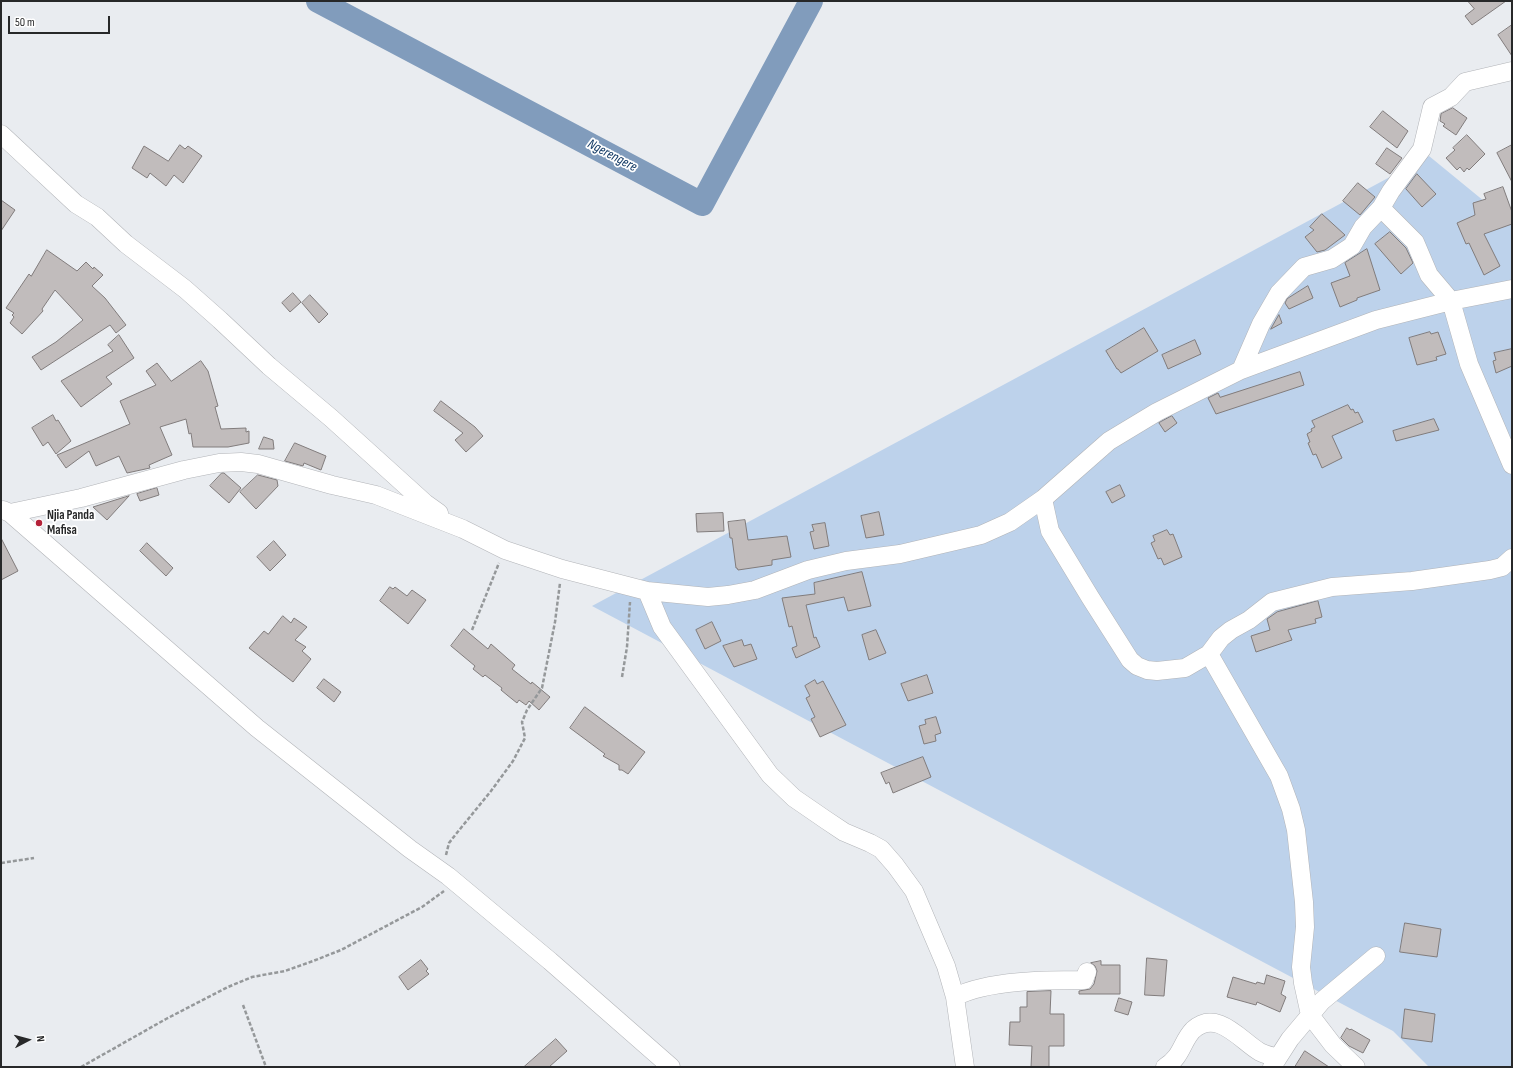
<!DOCTYPE html>
<style>
body{margin:0}
#map{position:relative;width:1513px;height:1068px;overflow:hidden;background:#e9ecf0;font-family:"Sofia Sans Condensed",sans-serif}
canvas{display:block}
.frame{position:absolute;inset:0;border:2px solid #272829;pointer-events:none}
.north{position:absolute;left:8px;top:1020px;width:40px;height:40px;-webkit-text-stroke:3px #fff;paint-order:stroke;rotate:84deg;font-size:11px;font-weight:700;line-height:16px;text-align:center;color:#272829}
.north::after{content:'';display:block;margin:auto;width:14px;height:18px;background:#272829;clip-path:polygon(50% 0,100% 100%,50% 72%,0 100%)}
.scale{position:absolute;left:8px;top:16px;width:102px;height:18px;box-sizing:border-box;border:2px solid #272829;border-top:0;padding-left:5px;font-size:12px;line-height:14px;white-space:nowrap;color:#272829;-webkit-text-stroke:3px #fff;paint-order:stroke}
</style>
<div id="map">
<canvas width="1513" height="1068"></canvas>
<div class="frame"></div>
<div class="north">N</div>
<div class="scale">50 m</div>
</div>
<script>
const c = document.querySelector('canvas').getContext('2d');
c.lineJoin = 'round';
function fill(path, color) {
  c.fillStyle = color;
  c.fill(path, 'evenodd');
}
function trace(path, color, width, dash) {
  c.strokeStyle = color;
  c.lineWidth = width;
  c.lineCap = dash ? 'butt' : 'round';
  c.setLineDash(dash || []);
  c.stroke(path);
}
function write(font, color, halo, rows, align = 'center') {
  c.font = font + ' "Sofia Sans Condensed",sans-serif';
  c.lineWidth = 3.5;
  c.setLineDash([]);
  c.textBaseline = 'middle';
  c.strokeStyle = halo;
  c.fillStyle = color;
  for (const [text, x, y, turn = 0] of rows) {
    c.save();
    c.translate(x, y);
    c.rotate((+turn || 0) * Math.PI / 180);
    c.textAlign = isNaN(turn) ? turn : align;
    if (halo) c.strokeText(text, 0, 0);
    c.fillText(text, 0, 0);
    c.restore();
  }
}
fill(new Path2D(`
 M1429 156 1512 224V1067H1429L1393 1031 592 606Z`), '#bdd2eb');
trace(new Path2D(`
 M318 1 702 204 811 1`), '#819cbc', 24);
const building = new Path2D(`
 M1468 1H1506L1472 25 1465 16 1474 9Z
 M1512 25V56L1498 35Z
 M1453 108 1467 118 1456 135 1443 126 1445 124 1440 121 1441 114Z
 M1383 111 1408 131 1397 148 1370 127Z
 M1467 135 1485 154 1469 170 1467 168 1464 172 1460 167 1457 170 1446 158 1455 150 1453 148Z
 M180 145 185 149 188 146 202 156 183 183 174 175 166 186 150 173 147 178 132 168 144 146 168 161Z
 M1512 145V182L1497 153Z
 M1387 148 1402 158 1390 174 1376 164Z
 M1417 174 1436 194 1422 207 1406 189Z
 M1358 183 1375 197 1360 215 1343 201Z
 M1503 187 1512 212V224L1484 234 1500 266 1484 275 1469 243 1466 244 1457 223 1475 215 1473 203 1486 199 1484 194Z
 M1 200 15 210 1 231Z
 M1322 214 1345 235 1325 250 1317 252 1305 237 1314 230 1310 227Z
 M1390 232 1406 248 1413 263 1401 274 1375 244Z
 M1367 249 1380 290 1357 298V300L1340 307 1331 283 1350 276 1345 263Z
 M47 250 77 271 86 262 93 269 94 267 103 275 92 286 105 298 126 325 116 333 110 325 41 370 32 357 56 342 83 320 55 290 42 309 43 311 22 334 10 323 14 317 12 315 14 313 6 308 29 274 31 276Z
 M1308 286 1313 298 1289 309 1285 303 1287 299Z
 M293 293 301 302 290 312 282 303Z
 M310 295 328 314 319 323 302 303Z
 M1279 315 1282 323 1271 329Z
 M1144 328 1158 351 1121 373 1118 369H1117L1106 351Z
 M1430 332 1431 334 1438 332 1446 354 1436 357 1437 360 1417 365 1409 338Z
 M119 335 134 358 106 377 112 384 81 407 61 381 113 351 108 345Z
 M1195 340 1201 354 1168 369 1162 355Z
 M1512 349V366L1496 373 1493 361 1496 360 1494 353Z
 M201 361 208 371 218 406 215 407 221 429 246 428V432L249 431V443L228 447H193L191 433 189 434 186 419 160 427 172 455 149 465 150 468 127 473 119 456 96 466 89 451 66 468 57 455 130 424 120 401 156 385 146 371 157 363 171 381Z
 M1300 372 1304 385 1216 414 1208 398 1218 393 1220 397Z
 M441 401 475 427 483 436 466 452 455 440 463 433 434 411Z
 M1348 405 1351 410 1353 409 1355 413 1358 412 1363 422 1332 436 1342 458 1322 468 1316 454 1313 455 1308 443 1310 442 1307 434 1312 431 1311 429 1315 427 1312 421Z
 M53 415 56 421 58 420 71 441 56 454 48 442 43 446 32 428Z
 M1172 416 1177 423 1165 432 1159 423Z
 M1434 419 1439 430 1396 441 1393 431Z
 M264 437 273 440 274 449H259Z
 M295 443 326 456 321 470 304 463 303 466 285 461Z
 M222 473H224L241 488 229 503 210 486Z
 M258 475 277 480 278 486 256 509 240 492Z
 M1120 485 1125 496 1112 503 1106 492Z
 M157 488 159 495 140 501 137 494Z
 M129 496 107 520 93 507 125 497Z
 M879 512 884 535 866 538 861 516Z
 M723 513 724 531 697 532 696 514Z
 M745 520 748 540 787 536 791 557 772 560V565L738 570 737 568H736L732 538H730L728 522Z
 M825 523 829 546 814 549 810 532 814 531 812 525Z
 M1167 530 1170 535 1173 534 1182 557 1164 565 1161 558 1158 559 1151 543 1155 541 1153 536Z
 M1 538 18 571 1 580Z
 M274 541 286 555 270 571 257 557Z
 M147 543 173 568 166 576 140 551Z
 M862 572 871 606 848 611 844 597 806 605 814 638 816 637 820 647 796 658 792 648 797 646 792 626 789 627 782 598 815 594 814 583Z
 M390 587 393 589 395 587 407 596 412 590 426 600 408 624 380 601Z
 M1318 601 1322 617 1315 619 1316 623 1288 630 1292 640 1256 652 1251 636 1270 630 1267 619 1277 612Z
 M283 616 291 623 294 618 307 627 295 640 306 647 302 651 311 659 293 682 249 648 264 631 268 634Z
 M712 622 721 641 705 649 696 630Z
 M464 629 488 649 491 644 515 665 512 669 531 684 532 682 550 697 539 710 529 701 526 705 519 700 517 703 507 695 501 690 502 688 485 675 483 677 473 669 475 666 451 646Z
 M876 630 886 653 869 660 862 635Z
 M742 640 744 646 751 644 757 659 734 667 723 646Z
 M927 675 933 693 908 701 901 684Z
 M324 679 341 692 334 702 317 688Z
 M815 680 817 684 823 681 846 725 820 737 811 719 815 717 806 698 810 696 805 686Z
 M585 707 645 752 628 774 622 770H619V765L603 756 605 754 570 728Z
 M936 717 941 733 935 735 936 741 924 744 919 726 926 724 925 720Z
 M923 757 931 777 893 793 889 782 886 784 881 773Z
 M1405 923 1441 929 1437 957 1400 952Z
 M1147 958 1167 960 1164 996 1145 995Z
 M421 960 428 969 426 971 429 974 408 990 399 977Z
 M1101 961V965H1120V994H1079V991L1090 989 1094 984 1097 971 1095 966 1091 963Z
 M1267 975 1285 981 1281 994 1286 997 1280 1012 1257 1002 1256 1005 1227 997 1233 977 1256 984 1257 982 1264 984Z
 M1051 991 1050 1014H1064V1046H1049V1067H1031L1032 1046 1009 1045 1010 1022H1020V1007H1027V992Z
 M1119 998 1132 1002 1128 1015 1115 1011Z
 M1405 1009 1435 1014 1432 1042 1402 1038Z
 M1347 1028 1350 1030 1351 1029 1370 1040 1363 1053 1349 1046 1341 1038Z
 M556 1039 567 1051 549 1067H524Z
 M1305 1051 1329 1067H1295Z`);
fill(building, '#c1bcbc');
trace(building, '#817c7c', 1);
const minor = new Path2D(`
 M1 134 76 204 97 217 126 244 185 289 220 320 269 366 331 418 425 503 439 513
 M1381 208 1415 242 1429 275 1451 301 1469 364 1512 465
 M1241 370 1261 324 1279 293 1304 267 1332 259 1352 246 1363 227 1381 208 1391 191 1422 149 1432 107 1451 97 1465 82 1512 71
 M1043 499 1050 531 1090 597 1130 660 1137 666 1147 670 1157 671 1185 668 1209 654 1221 638 1231 630 1249 620 1272 602 1332 587 1412 581 1490 570 1502 567 1512 558
 M3 510 10 513 257 728 410 849 448 876 550 961 671 1067
 M10 513 81 498 184 470 219 463 241 462 258 464 332 485 376 495 463 529 505 550 562 569 647 591 708 597 728 595 755 590 808 570 846 561 900 554 981 535 1010 522 1043 499 1109 441 1157 412 1241 370 1376 320 1451 301 1512 289
 M647 591 662 627 770 775 794 798 826 820 844 832 870 843 881 849 895 865 914 891 946 966 955 997 965 1067
 M1209 654 1279 776 1291 809 1296 830 1304 902 1305 927 1301 967 1303 983 1310 1015 1333 1045 1356 1067
 M955 997C988 980 1047 980 1084 980L1087 972
 M1165 1067C1182 1057 1182 1041 1193 1030 1217 1008 1241 1041 1260 1052 1266 1055 1272 1056 1278 1058
 M1272 1067 1290 1039 1322 1001 1376 956`);
trace(minor, '#b2b4b8', 19);
trace(new Path2D(`
 M472 630 499 563
 M622 677 627 647 630 602
 M446 855 449 843 456 834 491 791 513 761 525 738 522 722 527 710 542 688 555 622 560 583
 M1 863 34 858
 M243 1005 266 1067
 M81 1067 166 1019 228 987 252 977 285 971 313 961 341 950 422 907 444 891`), '#95989a', 2.5, [4, 2]);
trace(minor, '#fff', 18);
for (const [x, y, r, color] of [
 [39,523,4,"#b42138"]
]) {
  const dot = new Path2D();
  dot.arc(x, y, r, 0, 2 * Math.PI);
  c.fillStyle = color;
  c.fill(dot);
  trace(dot, '#fff', 1.5);
}
write('bold 13px', '#272829', '#fff', [
 ["Njia Panda",47,516],
 ["Mafisa",47,531]
], 'left');
write('italic 14px', '#143b66', '#fff', [
 ["Ngerengere",612,156,28]
]);
</script>
